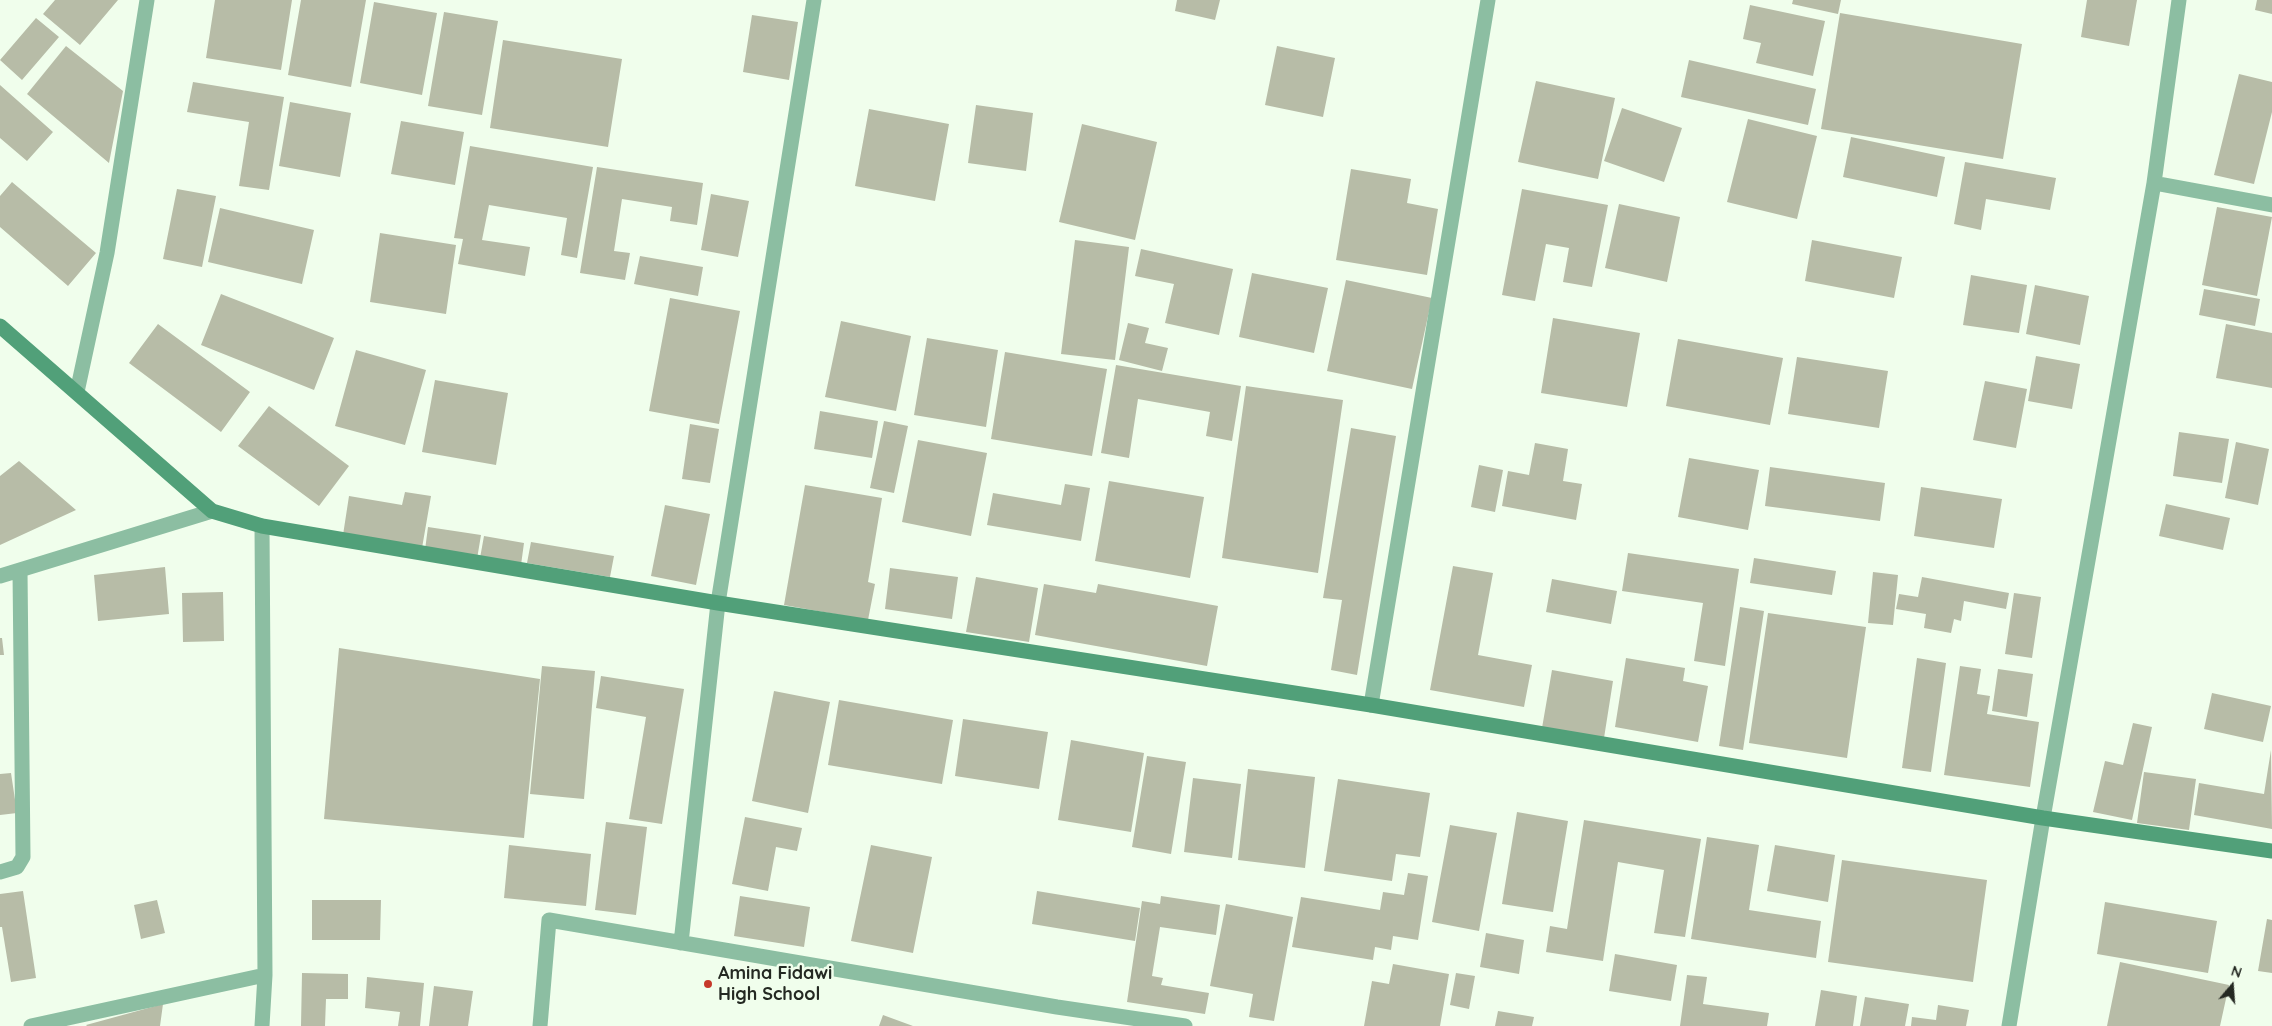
<!DOCTYPE html>
<style>
body{margin:0}
#map{position:relative;width:2272px;height:1026px;overflow:hidden;background:#f0feec;font-family:Quicksand,sans-serif}
canvas{display:block}
.north{position:absolute;left:2207px;top:961px;width:50px;height:50px;-webkit-text-stroke:4px #f0feec;paint-order:stroke;rotate:18deg;font-size:14px;font-weight:700;line-height:20px;text-align:center;color:#242922}
.north::after{content:'';display:block;margin:auto;width:18px;height:22px;background:#242922;clip-path:polygon(50% 0,100% 100%,50% 72%,0 100%)}
</style>
<div id="map">
<canvas width="2272" height="1026"></canvas>
<div class="north">N</div>
</div>
<script>
const c = document.querySelector('canvas').getContext('2d');
c.lineJoin = 'round';
function fill(path, color) {
  c.fillStyle = color;
  c.fill(path, 'evenodd');
}
function trace(path, color, width, dash) {
  c.strokeStyle = color;
  c.lineWidth = width;
  c.lineCap = dash ? 'butt' : 'round';
  c.setLineDash(dash || []);
  c.stroke(path);
}
function write(font, color, halo, rows, align = 'center') {
  c.font = font + ' Quicksand,sans-serif';
  c.lineWidth = 5;
  c.setLineDash([]);
  c.textBaseline = 'middle';
  c.strokeStyle = halo;
  c.fillStyle = color;
  for (const [text, x, y, turn = 0] of rows) {
    c.save();
    c.translate(x, y);
    c.rotate((+turn || 0) * Math.PI / 180);
    c.textAlign = isNaN(turn) ? turn : align;
    if (halo) c.strokeText(text, 0, 0);
    c.fillText(text, 0, 0);
    c.restore();
  }
}
fill(new Path2D(`
 M55 0H118L80 45 43 14Z
 M215 0H292L281 70 206 58Z
 M301 0H366L351 87 288 75Z
 M1177 0H1220L1215 20 1175 11Z
 M1793 0H1841L1838 14 1792 4Z
 M2087 0H2137L2129 46 2081 37Z
 M2257 0H2272V14L2255 10Z
 M374 2 437 13 422 95 360 83Z
 M1750 5 1825 21 1813 76 1756 63 1761 43 1743 39Z
 M444 12 498 21 482 115 428 106Z
 M1840 13 2022 44 2003 159 1821 129Z
 M752 15 798 22 789 80 743 72Z
 M36 18 59 37 22 80 0 60Z
 M503 40 622 59 608 147 490 128Z
 M66 46 123 91 109 163 27 94Z
 M1277 46 1335 58 1323 117 1265 105Z
 M1689 60 1816 89 1808 125 1681 97Z
 M2239 74 2272 82V112L2254 184 2214 175Z
 M1536 81 1615 98 1598 179 1518 162Z
 M193 82 284 97 269 190 239 186 249 122 187 112Z
 M0 85 53 132 27 161 0 138Z
 M290 102 351 113 340 177 279 166Z
 M976 105 1033 113 1026 171 968 163Z
 M1622 108 1682 128 1664 182 1604 161Z
 M869 109 949 124 935 201 855 186Z
 M1748 119 1817 136 1797 219 1727 202Z
 M401 121 464 132 455 185 391 174Z
 M1082 124 1157 142 1135 240 1059 222Z
 M1851 137 1945 157 1937 197 1843 177Z
 M470 146 593 167 577 258 561 255 567 218 489 205 482 240 530 247 525 276 458 264 463 239 454 238Z
 M1965 162 2056 178 2050 210 1986 199 1981 230 1954 224Z
 M597 167 703 183 697 225 670 221 672 207 622 199 614 251 630 253 625 280 580 273Z
 M1351 169 1411 179 1407 203 1438 209 1427 275 1336 260Z
 M12 182 96 253 68 286 0 227V196Z
 M177 189 216 196 202 267 163 259Z
 M1522 189 1608 205 1592 287 1563 282 1569 248 1546 244 1535 301 1502 295Z
 M711 194 749 201 738 257 701 250Z
 M1619 204 1680 217 1667 282 1605 268Z
 M2217 207 2272 217 2257 296 2202 285Z
 M220 208 314 230 302 284 208 262Z
 M380 233 456 245 446 314 370 302Z
 M1075 240 1129 247 1115 360 1061 354Z
 M1812 240 1902 257 1894 298 1805 281Z
 M1141 249 1233 269 1219 335 1165 323 1174 284 1135 276Z
 M640 256 703 267 698 296 634 284Z
 M1252 273 1328 288 1314 353 1239 337Z
 M1971 275 2027 285 2019 333 1963 325Z
 M1346 280 1432 298 1412 389 1327 371Z
 M2035 285 2089 296 2080 345 2026 334Z
 M2204 289 2260 299 2255 326 2199 315Z
 M221 294 334 338 314 390 201 345Z
 M670 298 740 311 719 424 649 411Z
 M1553 318 1640 333 1627 407 1541 393Z
 M841 321 911 336 896 411 825 397Z
 M1128 323 1149 328 1145 343 1168 348 1162 371 1119 360Z
 M158 324 250 392 221 432 129 363Z
 M2226 324 2272 333V388L2216 378Z
 M927 338 998 350 986 427 914 415Z
 M1678 339 1783 358 1770 425 1666 406Z
 M356 350 426 370 405 445 335 426Z
 M1005 352 1107 369 1092 456 991 439Z
 M2036 356 2080 364 2072 409 2028 401Z
 M1797 357 1888 371 1879 428 1788 414Z
 M1116 365 1241 386 1232 441 1206 436 1210 412 1138 399 1129 458 1101 453Z
 M435 380 508 393 496 465 422 452Z
 M1985 381 2027 389 2016 448 1973 440Z
 M1246 386 1343 400 1318 573 1222 558Z
 M269 406 349 466 319 506 238 446Z
 M820 411 878 421 872 458 814 449Z
 M884 421 908 426 894 493 870 488Z
 M690 424 719 429 710 483 682 479Z
 M1351 428 1396 436 1357 675 1331 670 1342 600 1323 598Z
 M2179 432 2229 439 2222 483 2173 476Z
 M918 440 987 453 971 536 902 522Z
 M2236 442 2269 449 2258 505 2225 498Z
 M1535 443 1568 449 1563 481 1582 484 1576 520 1502 506 1508 471 1529 475Z
 M1689 458 1759 470 1748 530 1678 517Z
 M19 461 76 510 0 545V476Z
 M1479 465 1503 470 1495 512 1471 507Z
 M1770 467 1885 483 1880 521 1765 506Z
 M1109 481 1204 497 1190 578 1095 561Z
 M1065 484 1090 488 1081 541 987 525 993 493 1061 505Z
 M805 485 882 498 868 582 875 584 868 620 784 605Z
 M1921 487 2002 499 1994 548 1914 536Z
 M405 492 431 496 422 548 343 535 349 496 402 505Z
 M2166 504 2230 518 2223 550 2159 536Z
 M665 505 710 514 696 585 651 576Z
 M428 527 481 535 477 559 425 550Z
 M484 536 524 543 521 565 480 558Z
 M531 542 614 556 610 577 527 563Z
 M1628 553 1739 569 1725 666 1694 661 1703 603 1622 591Z
 M1754 558 1836 571 1832 595 1750 583Z
 M1453 566 1493 573 1478 655 1532 665 1524 707 1430 690Z
 M165 567 169 614 98 621 94 575Z
 M890 568 958 577 952 619 885 609Z
 M1873 572 1898 575 1893 625 1868 623Z
 M976 577 1038 588 1029 642 966 632Z
 M1922 577 2009 593 2006 609 1964 601 1961 621 1954 619 1951 633 1924 628 1926 614 1896 609 1899 594 1918 597Z
 M1552 579 1617 591 1611 624 1546 612Z
 M1044 584 1096 593 1098 584 1218 606 1207 666 1035 635Z
 M223 592 224 641 183 642 182 593Z
 M2014 593 2041 597 2032 658 2005 654Z
 M1740 607 1764 611 1743 750 1719 746Z
 M1768 613 1866 627 1847 758 1749 743Z
 M0 638H2L4 655H0Z
 M339 648 540 679 524 838 324 819Z
 M1626 658 1685 668 1683 681 1708 686 1698 742 1615 727Z
 M1917 658 1946 663 1931 772 1902 768Z
 M542 666 595 671 584 799 530 794Z
 M1960 666 1981 669 1977 694 1990 696 1987 714 2039 722 2030 787 1944 775Z
 M1998 669 2033 674 2027 717 1992 711Z
 M1552 670 1613 681 1604 738 1542 728Z
 M601 676 684 689 662 824 629 819 646 717 596 708Z
 M774 691 830 702 808 813 752 801Z
 M2212 693 2271 706 2263 742 2204 729Z
 M839 700 953 720 942 784 828 765Z
 M963 719 1048 732 1039 789 955 776Z
 M2133 723 2152 727 2132 820 2093 812 2105 761 2123 765Z
 M1071 740 1144 753 1131 832 1058 820Z
 M2271 750 2272 829 2194 815 2199 783 2264 794Z
 M1147 756 1186 762 1171 854 1132 847Z
 M1248 769 1315 777 1305 868 1238 860Z
 M2144 772 2196 779 2189 830 2137 823Z
 M11 773 17 813 0 815V774Z
 M1193 778 1241 784 1232 858 1184 852Z
 M1338 779 1430 793 1420 857 1396 854 1392 881 1324 871Z
 M1517 812 1568 821 1553 912 1502 904Z
 M745 817 802 828 797 851 776 847 768 891 732 884Z
 M1584 820 1701 839 1685 937 1654 933 1664 870 1618 862 1603 961 1546 952 1550 926 1567 929Z
 M606 822 647 827 636 915 595 910Z
 M1450 825 1497 833 1479 931 1432 922Z
 M1707 837 1759 845 1749 910 1821 921 1816 958 1691 939Z
 M509 845 591 854 586 906 504 898Z
 M871 845 932 857 913 953 851 941Z
 M1775 845 1835 855 1828 902 1767 891Z
 M1842 860 1987 880 1973 982 1828 962Z
 M1408 873 1428 876 1418 940 1393 936 1391 950 1375 947 1373 960 1292 947 1301 897 1380 910 1383 892 1404 895Z
 M23 891 36 978 11 982 2 927H0V894Z
 M1037 891 1140 908 1135 941 1032 924Z
 M740 896 810 907 804 947 734 936Z
 M1161 896 1220 905 1216 935 1160 927 1152 976 1163 978 1161 985 1209 993 1205 1014 1127 1002 1142 901 1160 904Z
 M157 900 165 933 141 939 134 905Z
 M312 900H381L380 940H312Z
 M2105 902 2217 921 2208 973 2097 954Z
 M1226 904 1293 917 1274 1021 1249 1017 1253 994 1210 986Z
 M2267 919 2272 920V973L2258 971Z
 M1486 933 1524 940 1519 974 1480 967Z
 M1615 954 1677 965 1671 1001 1609 991Z
 M2120 962 2229 985 2220 1026H2107Z
 M1393 964 1449 974 1440 1026H1364L1372 981 1389 984Z
 M302 973 348 974V999H326L325 1026H301Z
 M1456 973 1475 976 1469 1009 1450 1005Z
 M1687 975 1707 977 1703 1004 1769 1013 1767 1026H1680Z
 M367 977 424 983 420 1026H398L400 1012 365 1008Z
 M434 986 473 991 468 1026H429Z
 M1821 990 1857 996 1853 1026H1815Z
 M1865 997 1909 1004 1905 1026H1860Z
 M163 1004 160 1026H87L86 1025Z
 M1938 1005 1969 1010 1966 1026H1911L1912 1017 1936 1020Z
 M1498 1011 1534 1017 1532 1026H1495Z
 M883 1015 913 1026H879Z`), '#b7bca7');
trace(new Path2D(`
 M2154 183 2272 205
 M77 392 107 253 147 0
 M0 576 212 511
 M1371 705 1488 0
 M0 872 17 867 23 857 20 571
 M681 943 718 603 814 0
 M31 1026 265 975
 M262 1026 265 975 262 526
 M540 1026 549 920 1057 1007 1185 1026
 M2009 1026 2043 818 2154 183 2179 0`), '#8cbea2', 15);
trace(new Path2D(`
 M0 326 212 511 262 526 718 603 1371 705 2043 818 2272 851`), '#51a079', 15);
for (const [x, y, r, color] of [
 [708,984,5,"#c6392a"]
]) {
  const dot = new Path2D();
  dot.arc(x, y, r, 0, 2 * Math.PI);
  c.fillStyle = color;
  c.fill(dot);
  trace(dot, '#f0feec', 2);
}
write('bold 18px', '#242922', '#f0feec', [
 ["Amina Fidawi",718,974],
 ["High School",718,995]
], 'left');
</script>
